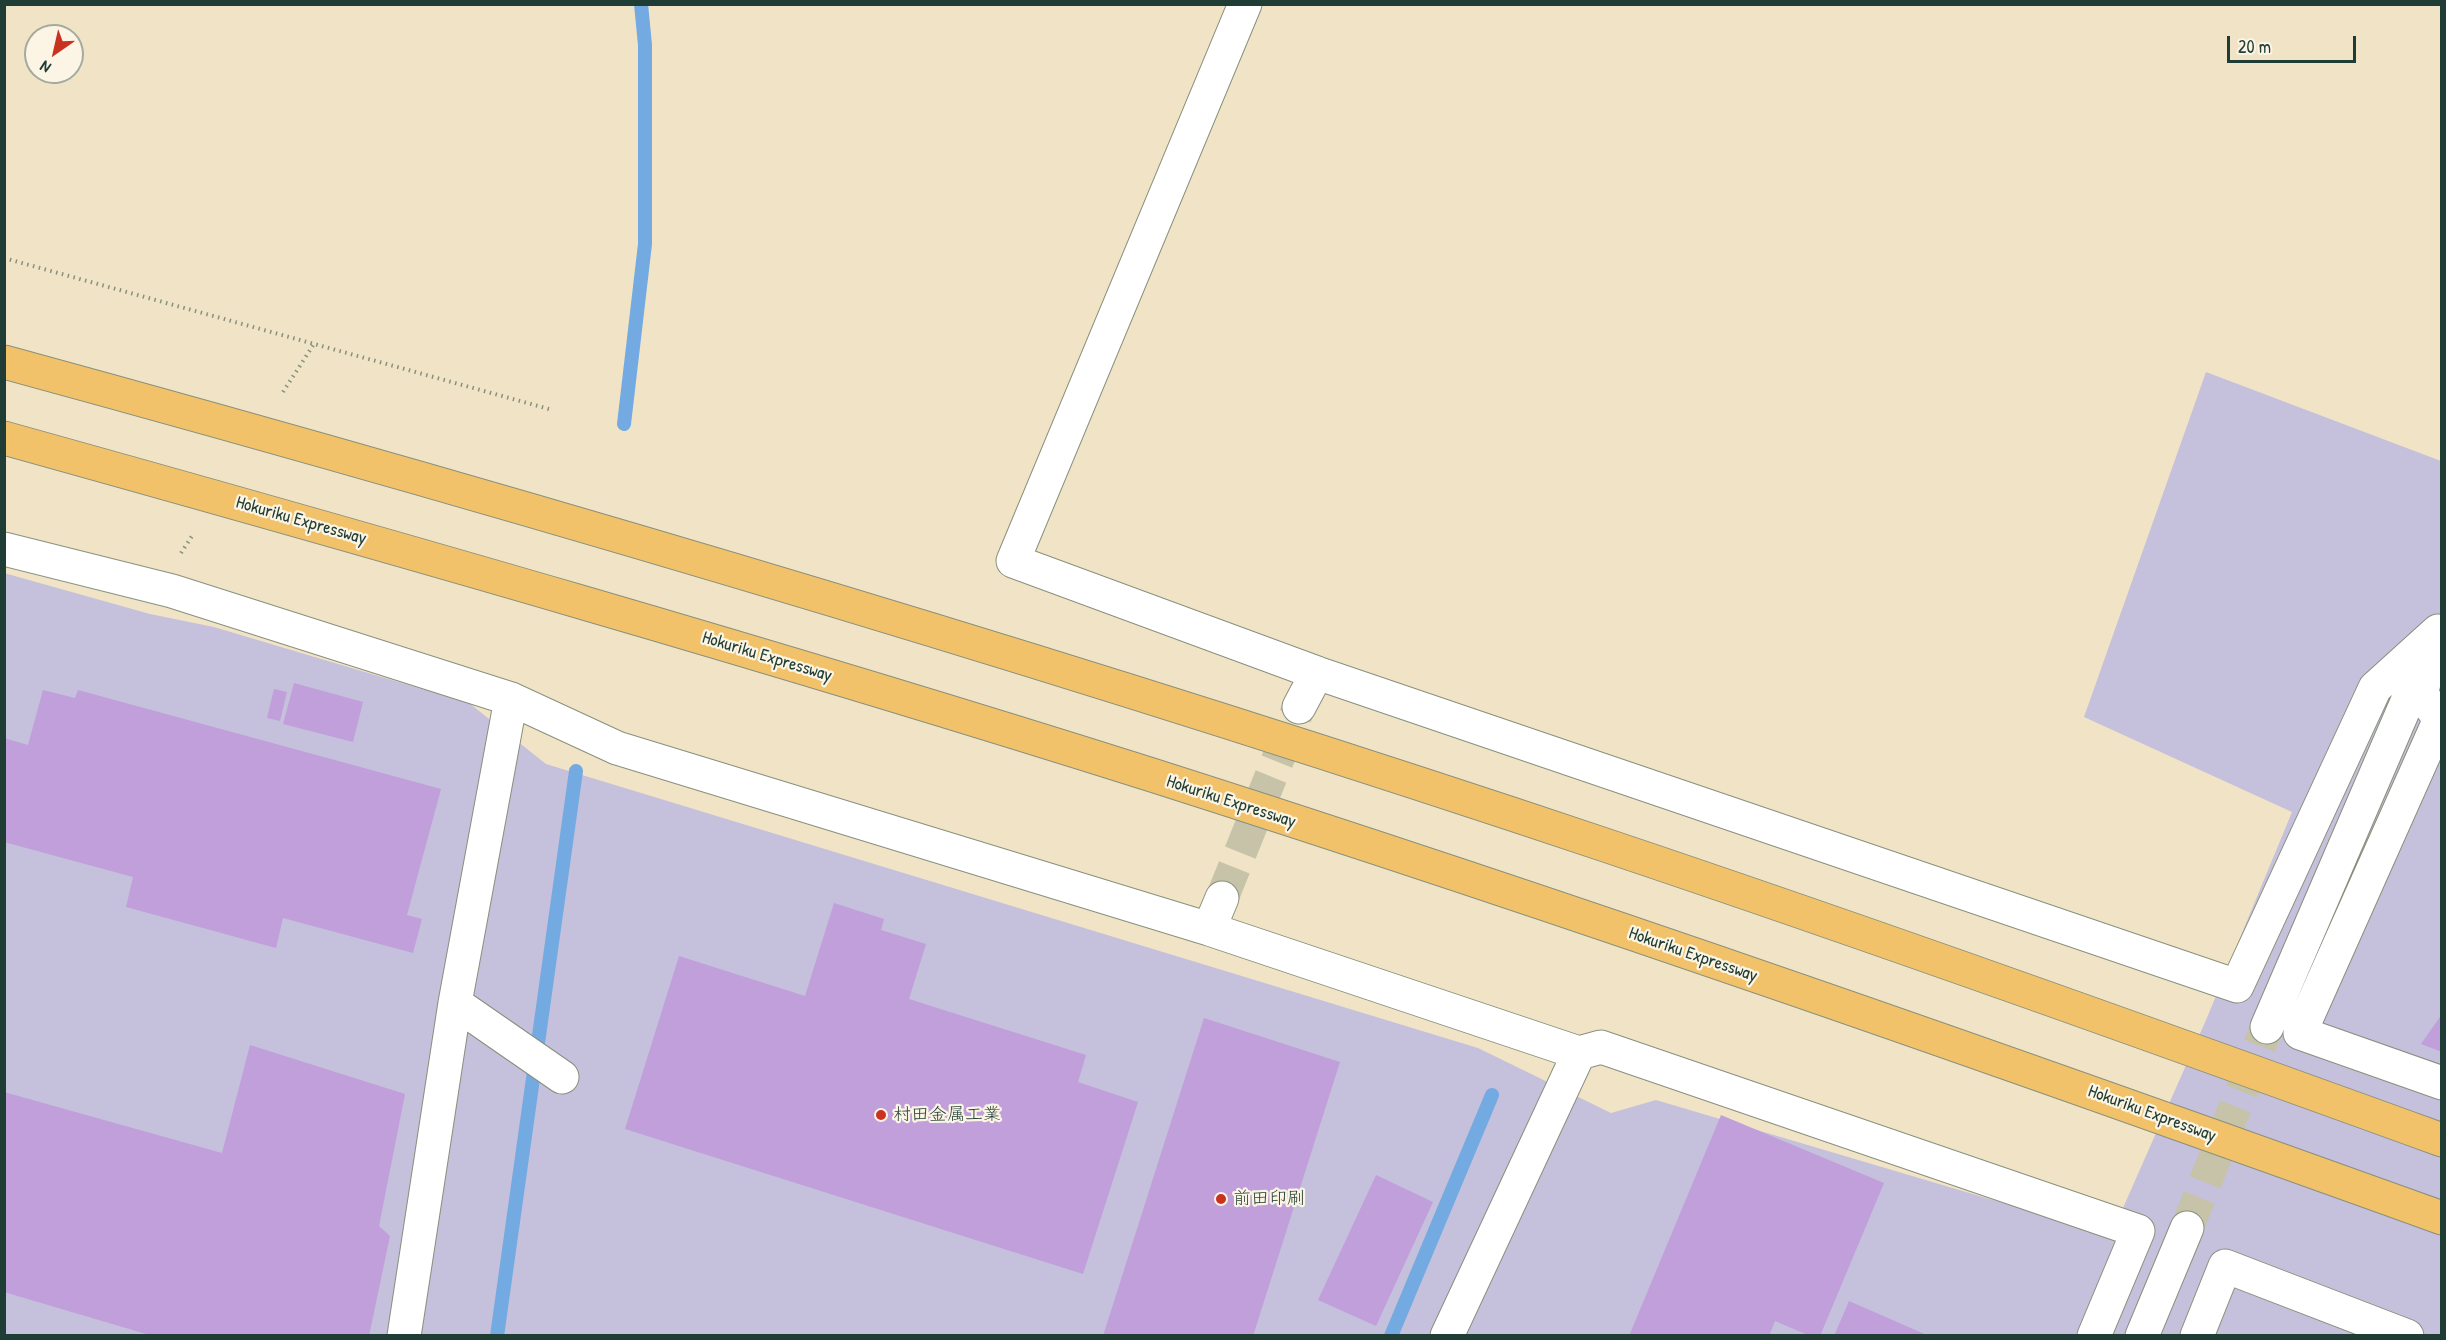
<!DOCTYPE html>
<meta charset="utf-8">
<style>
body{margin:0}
#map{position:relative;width:2446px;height:1340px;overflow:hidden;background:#f1e4c6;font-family:"Patrick Hand",sans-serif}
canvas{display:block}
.frame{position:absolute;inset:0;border:6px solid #1f3d34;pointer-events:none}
.north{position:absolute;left:24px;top:24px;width:60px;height:60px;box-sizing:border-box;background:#fcf5e5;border:2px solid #a4ab9e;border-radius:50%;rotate:214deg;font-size:16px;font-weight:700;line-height:24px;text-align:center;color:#1f3d34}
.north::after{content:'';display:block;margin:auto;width:21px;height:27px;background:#c8321e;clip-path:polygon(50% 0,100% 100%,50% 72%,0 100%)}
.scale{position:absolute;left:2227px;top:36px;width:129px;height:27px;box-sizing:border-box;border:3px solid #1f3d34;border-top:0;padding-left:8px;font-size:18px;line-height:21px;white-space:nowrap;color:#1f3d34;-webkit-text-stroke:4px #fcf5e5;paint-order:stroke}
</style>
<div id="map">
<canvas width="2446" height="1340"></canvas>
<div class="frame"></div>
<div class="north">N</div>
<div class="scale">20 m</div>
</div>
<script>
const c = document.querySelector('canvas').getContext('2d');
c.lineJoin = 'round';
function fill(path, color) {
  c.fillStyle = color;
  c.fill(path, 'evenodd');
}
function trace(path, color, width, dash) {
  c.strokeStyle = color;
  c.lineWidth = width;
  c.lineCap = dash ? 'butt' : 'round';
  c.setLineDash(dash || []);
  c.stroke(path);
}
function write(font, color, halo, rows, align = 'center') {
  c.font = font + ' "Patrick Hand","Klee One",sans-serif';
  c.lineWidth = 4.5;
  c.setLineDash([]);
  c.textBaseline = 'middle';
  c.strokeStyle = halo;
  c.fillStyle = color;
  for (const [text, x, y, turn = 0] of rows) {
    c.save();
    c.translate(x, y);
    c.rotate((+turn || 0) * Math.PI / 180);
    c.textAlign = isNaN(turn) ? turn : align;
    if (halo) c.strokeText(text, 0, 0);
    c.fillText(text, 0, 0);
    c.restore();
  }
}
fill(new Path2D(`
 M2206 372 2441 461V1335H5L4 573 150 614 214 627 469 703 546 764 1478 1048 1611 1113 1656 1100 2111 1235 2206 1020 2292 812 2084 717Z`), '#c5c0db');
trace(new Path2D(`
 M624 424 645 244V45L641 4
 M497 1336 576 771
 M1391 1336 1492 1095`), '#72aae1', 14);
fill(new Path2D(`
 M294 683 363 702 353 742 283 724Z
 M274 689 287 692 280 721 267 718Z
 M43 690 75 698 78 690 441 789 407 915 422 919 413 953 283 918 276 948 126 907 133 877 4 842V738L28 745Z
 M834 903 884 919 881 930 926 944 909 999 1086 1055 1078 1082 1138 1102 1083 1274 625 1129 679 956 805 996Z
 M2442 1014V1052L2421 1044Z
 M1204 1018 1340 1062 1253 1336H1103Z
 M250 1045 405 1094 379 1226 390 1236 369 1336H153L4 1292V1092L222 1153Z
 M1721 1115 1884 1183 1820 1336H1810L1775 1321 1769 1336H1629Z
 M1376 1175 1433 1202 1376 1326 1318 1300Z
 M1849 1301 1929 1336H1834Z`), '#c09fdb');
trace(new Path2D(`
 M1222 898 1299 707
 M2187 1228 2267 1027`), '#c7c3a9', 33, [33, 16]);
const minor = new Path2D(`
 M1245 4 1013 561 1317 673 2237 986 2375 688 2438 631
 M4 549 172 591 511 699 617 748 1209 929 1579 1053 1447 1336
 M2438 631 2421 694 2440 719 2300 1033 2442 1083
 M1299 707 1317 673
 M1209 929 1222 898
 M455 1003 562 1077
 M2267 1027 2422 667
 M1579 1053 1601 1047 2138 1231 2094 1336
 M404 1336 455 1003 511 699
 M2142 1336 2187 1228
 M2197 1336 2225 1266 2407 1336`);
const highway = new Path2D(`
 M4 362C542 509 1076 668 1605 845 1885 939 2163 1039 2442 1140
 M4 438C388 545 772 655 1152 775 1585 913 2014 1064 2442 1218`);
trace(minor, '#88907d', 35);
trace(highway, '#88907d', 35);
trace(new Path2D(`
 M4 258 549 409
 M283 392 314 344
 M181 553 192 536`), '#88907d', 4, [1.5, 4.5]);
trace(minor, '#fff', 33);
trace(highway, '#f2c26a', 33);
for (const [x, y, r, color] of [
 [881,1115,6,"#c8321e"],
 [1221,1199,6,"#c8321e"]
]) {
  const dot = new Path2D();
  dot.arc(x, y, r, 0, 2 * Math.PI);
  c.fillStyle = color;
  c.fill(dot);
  trace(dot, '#fcf5e5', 2);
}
write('18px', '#1f3d34', '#fcf5e5', [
 ["Hokuriku Expressway",301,521,16],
 ["Hokuriku Expressway",767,657,17],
 ["Hokuriku Expressway",1231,802,18],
 ["Hokuriku Expressway",1693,955,19],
 ["Hokuriku Expressway",2152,1114,20]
]);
write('18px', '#1f3d34', '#fcf5e5', [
 ["村田金属工業",893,1115],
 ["前田印刷",1233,1199]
], 'left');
</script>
